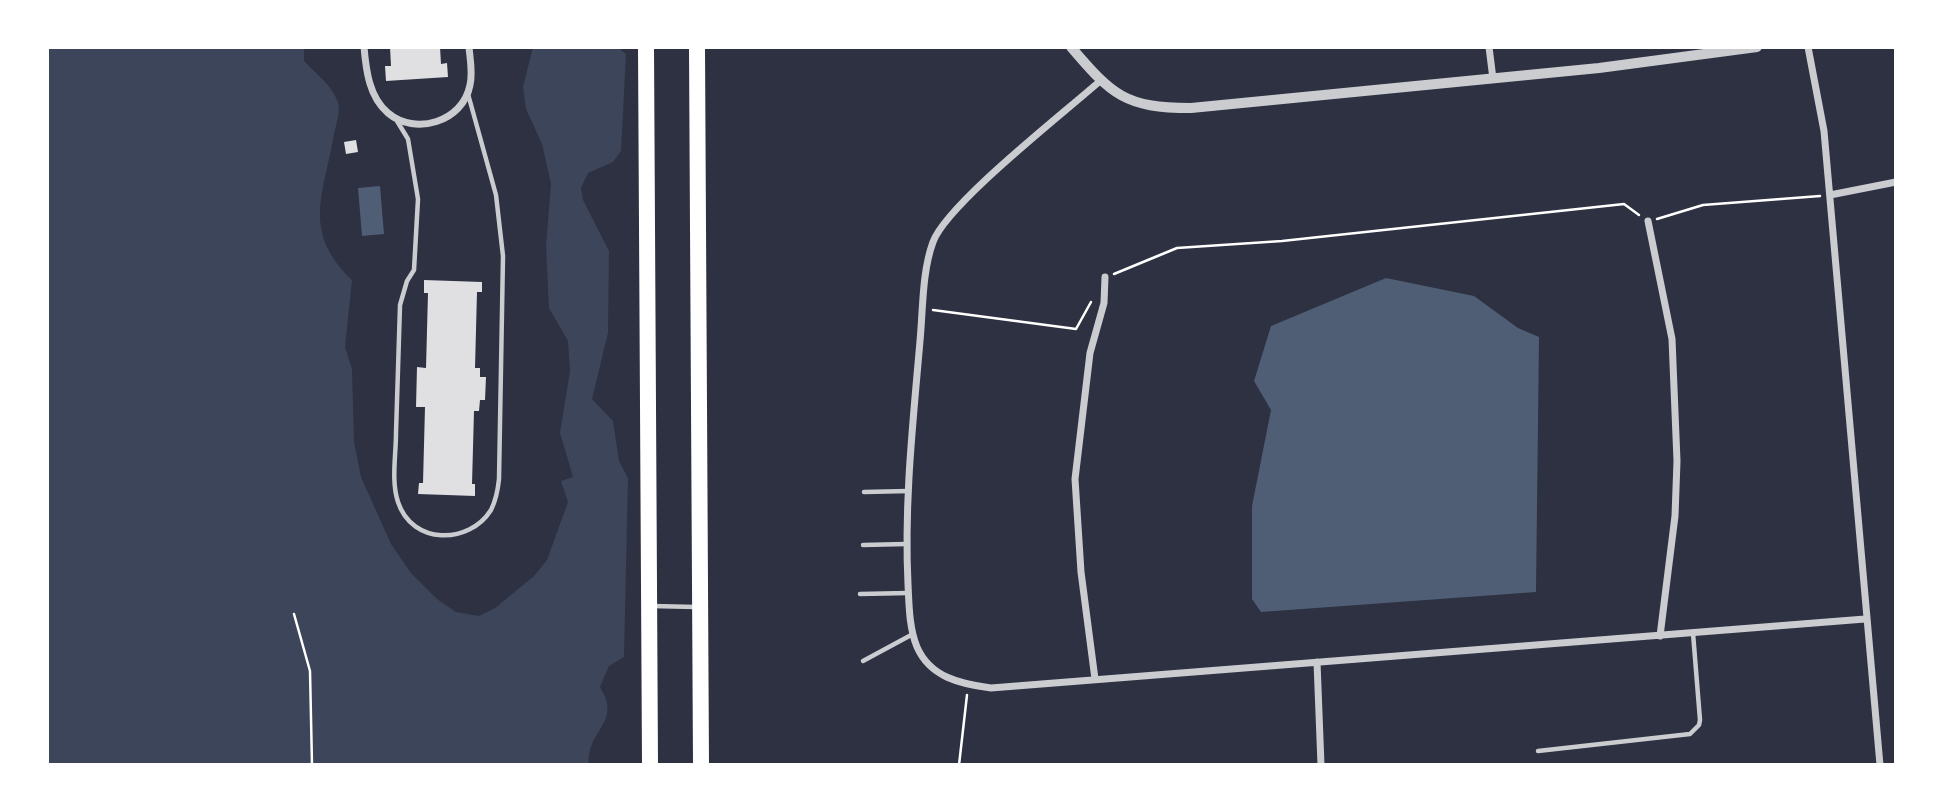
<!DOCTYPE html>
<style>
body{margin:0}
#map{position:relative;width:1943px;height:812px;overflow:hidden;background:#2d3142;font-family:"DejaVu Sans",sans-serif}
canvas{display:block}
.frame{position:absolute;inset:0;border:49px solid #fff;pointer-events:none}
</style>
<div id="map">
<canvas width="1943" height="812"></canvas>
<div class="frame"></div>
</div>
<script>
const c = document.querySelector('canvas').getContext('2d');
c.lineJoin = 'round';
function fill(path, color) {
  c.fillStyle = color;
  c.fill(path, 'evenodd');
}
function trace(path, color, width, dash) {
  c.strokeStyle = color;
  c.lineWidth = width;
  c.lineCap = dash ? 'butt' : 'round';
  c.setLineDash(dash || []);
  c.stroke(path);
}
fill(new Path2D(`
 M47 47H304V61C317 75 331 84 338 102 341 111 336 125 334 134 324 194 301 231 352 280L345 347 352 369 354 442 361 477 391 544 411 573 437 599 456 612 479 616 495 608 534 576 547 560 568 502 561 481 573 477 560 433 570 371 568 341 549 308 546 246 551 184 542 144 526 109 523 87 533 47H617L626 54 621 151 613 162 588 173 581 188 583 200 609 251 608 333 592 399 613 421 619 461 628 478 624 657 609 666 600 687C623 724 586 729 589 765H47Z`), '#3c4559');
fill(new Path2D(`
 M380 186 384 234 362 236 358 188Z
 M1386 278 1474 296 1518 328 1539 337 1536 592 1261 612 1252 599V506L1271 410 1254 381 1271 326Z`), '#4f5d75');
fill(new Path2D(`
 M390 47H440L441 64 447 63 448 77 386 81 385 66H391Z
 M356 140 358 152 346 154 344 142Z
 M424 280 482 282V292H477L475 368H480V377H486L485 400H480L479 411H474L472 484H475V496L418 494 419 483H423L425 407H416L417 367 426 368 428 293H424Z`), '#e0e0e3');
trace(new Path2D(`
 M1657 219 1703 205 1820 196
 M1114 274 1177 248 1282 241 1624 204 1639 215
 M933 310 1076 329 1091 302
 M294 614 310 671 312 765
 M959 765 967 695`), '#fff', 2.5);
trace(new Path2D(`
 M397 121 408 139 418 199 414 270 407 281 400 305C399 348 397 391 396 433 396 455 391 481 398 502 412 545 469 545 491 510 496 500 498 489 499 479L503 256 496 195 468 94
 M864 492 909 491
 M863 545 906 544
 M860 594 908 593
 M652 606 696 607
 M863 661 913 634
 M1538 751 1690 734 1699 725 1700 720 1693 633`), '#caccd0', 4.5);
trace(new Path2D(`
 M364 47C366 70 369 97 388 113 415 136 463 122 470 85 473 73 470 59 469 47
 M1489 47 1493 79
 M1808 47 1824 131 1880 765
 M1100 81C1064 113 947 204 933 242 922 272 923 309 920 341 913 422 904 503 908 584 909 604 909 628 917 647 930 677 960 684 991 688L1865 619
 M1830 195 1896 182
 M1648 221 1672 339 1677 461 1675 516 1660 636
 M1317 662 1321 765
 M1095 679 1081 572 1075 479 1090 353 1104 303 1105 277`), '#caccd0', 7);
trace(new Path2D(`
 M1071 47C1112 95 1125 108 1191 108L1599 68 1757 47`), '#caccd0', 10);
trace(new Path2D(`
 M646 47 650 765
 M697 47 701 765`), '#fff', 16);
</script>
